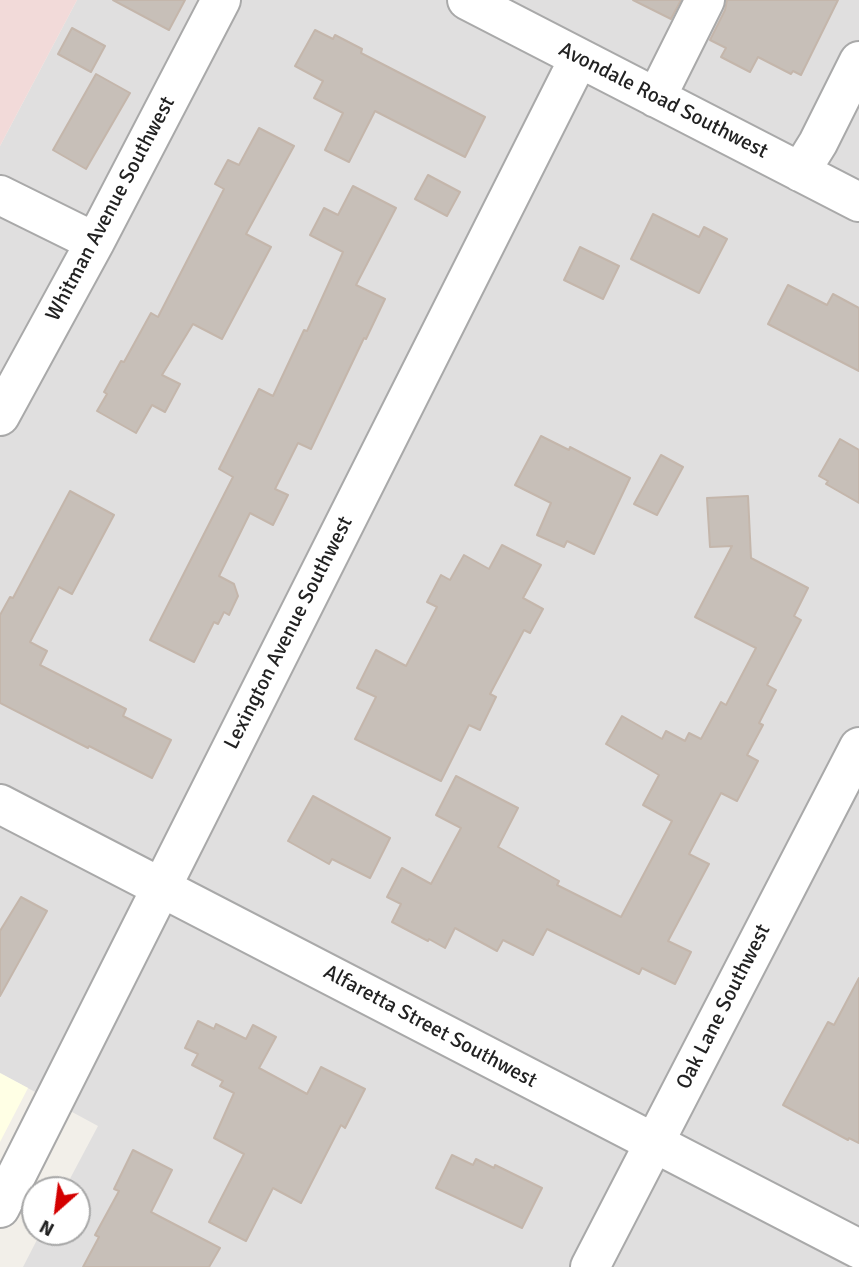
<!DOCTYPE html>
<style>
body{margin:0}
#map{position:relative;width:859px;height:1267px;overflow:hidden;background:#f2efe9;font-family:Signika,sans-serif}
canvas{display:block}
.north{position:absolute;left:21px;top:1176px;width:70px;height:70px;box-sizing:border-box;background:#fff;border:2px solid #a7a7a7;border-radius:50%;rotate:208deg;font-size:19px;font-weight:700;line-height:28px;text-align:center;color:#222}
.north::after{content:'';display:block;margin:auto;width:24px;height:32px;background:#d40000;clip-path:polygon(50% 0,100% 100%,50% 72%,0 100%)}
</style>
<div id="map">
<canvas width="859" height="1267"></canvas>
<div class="north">N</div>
</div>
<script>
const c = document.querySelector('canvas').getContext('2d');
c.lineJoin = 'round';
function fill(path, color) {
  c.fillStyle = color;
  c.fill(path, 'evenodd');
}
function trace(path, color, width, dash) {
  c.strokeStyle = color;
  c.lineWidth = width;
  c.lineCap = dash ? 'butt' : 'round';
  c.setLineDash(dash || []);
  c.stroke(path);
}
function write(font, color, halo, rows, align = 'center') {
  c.font = font + ' Signika,sans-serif';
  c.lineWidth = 7;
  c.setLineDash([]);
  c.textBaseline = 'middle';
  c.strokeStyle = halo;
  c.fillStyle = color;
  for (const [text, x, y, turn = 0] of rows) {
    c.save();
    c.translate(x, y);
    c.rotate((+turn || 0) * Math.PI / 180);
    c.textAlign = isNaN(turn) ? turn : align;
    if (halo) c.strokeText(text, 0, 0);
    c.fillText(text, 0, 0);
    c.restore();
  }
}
fill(new Path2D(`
 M77 0H859V1267H23L41 1232H77V1190H64L98 1126 0 1073V146Z`), '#e0dfdf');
fill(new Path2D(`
 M0 0H77L0 146Z`), '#f2dad9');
fill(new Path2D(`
 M0 1073 28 1088 0 1142Z`), '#ffffe5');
const building = new Path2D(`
 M113 0H185L169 30Z
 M633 0H681L671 19Z
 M727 0H838L801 75 793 71 791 74 758 57 750 72 721 57 726 48 710 40 725 10Z
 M72 28 105 46 91 72 58 54Z
 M315 30 333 39 335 35 362 49 361 53 485 117 465 157 375 111 349 162 325 150 343 113 314 98 323 81 295 66Z
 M96 74 130 93 86 169 53 150Z
 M259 128 294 146 246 234 271 247 222 339 193 324 162 375 180 384 165 412 152 405 136 433 97 411 107 394 104 392 121 361 124 362 151 313 158 317 224 189 215 184 228 160 239 165Z
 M428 175 460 192 447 216 415 199Z
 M353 186 396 208 356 285 385 299 366 339 364 338 311 449 298 443 275 489 288 495 273 525 250 513 219 576 234 584 238 596 229 615 224 612 218 624 214 622 194 662 150 640 233 477 219 469 259 389 273 396 304 330 307 331 343 252 310 235 324 208 338 215Z
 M653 214 699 237 704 227 727 239 699 293 631 259Z
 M580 247 619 266 603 299 564 280Z
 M788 285 827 305 833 294 859 308V371L768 324Z
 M541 436 569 450 570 447 630 478 594 554 567 541 564 547 537 535 551 503 515 485Z
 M840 439 859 450V503L826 484 828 481 819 476Z
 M661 455 683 467 657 515 634 504Z
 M70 491 114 515 72 594 59 587 30 642 47 651 40 665 126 709 123 716 171 740 152 778 89 746 88 748 0 703V615L10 597 13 598Z
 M748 496 751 558 808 588 794 616 801 620 767 685 776 690 759 723 763 725 747 755 758 761 737 801 721 793 689 854 709 864 668 941 691 952 675 984 642 968 639 974 547 929 533 955 503 940 497 951 455 928 445 948 429 939 428 941 392 922 401 904 387 897 402 868 431 884 461 828 436 815 456 776 518 808 498 847 559 881 557 885 621 917 672 821 643 805 659 775 606 744 622 716 662 739 666 731 685 741 689 733 701 739 721 702 726 705 756 648 695 617 732 546 710 547 707 498Z
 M502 545 541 565 523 598 543 609 530 633 524 630 490 694 496 697 480 730 469 725 441 781 355 739 376 697 357 688 376 650 406 666 437 607 427 602 441 575 450 580 464 555 489 569Z
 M313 796 390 838 370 878 332 859 329 864 288 841Z
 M21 897 47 911 0 996V931Z
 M859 978V1143L849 1138 848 1140 783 1105 828 1022 834 1025Z
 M198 1021 214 1029 216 1024 246 1039 253 1025 276 1037 259 1068 307 1094 321 1067 365 1089 345 1128 341 1125 301 1203 273 1188 246 1241 209 1222 244 1154 214 1138 234 1093 220 1086 223 1081 192 1065 198 1054 185 1048Z
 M133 1150 172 1170 151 1212 220 1248 209 1267H83L99 1237 95 1235 119 1191 114 1189Z
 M452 1155 473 1165 476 1159 494 1168 495 1165 542 1188 522 1228 436 1188Z`);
fill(building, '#c7bfb8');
trace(building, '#c4b6ab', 2);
const minor = new Path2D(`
 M467 0 859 202
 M656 98 705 0
 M800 172 818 143 859 61
 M0 195 95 242
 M0 416 95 242 221 0
 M0 804 859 1249
 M0 1208 579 58
 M590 1267 859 747`);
trace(minor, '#a9a9a9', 42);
trace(minor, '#fff', 38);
write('21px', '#222', '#fff', [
 ["Avondale Road Southwest",663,101,27],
 ["Whitman Avenue Southwest",111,209,-62],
 ["Lexington Avenue Southwest",289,633,-63],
 ["Oak Lane Southwest",724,1007,-63],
 ["Alfaretta Street Southwest",430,1027,28]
]);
</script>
